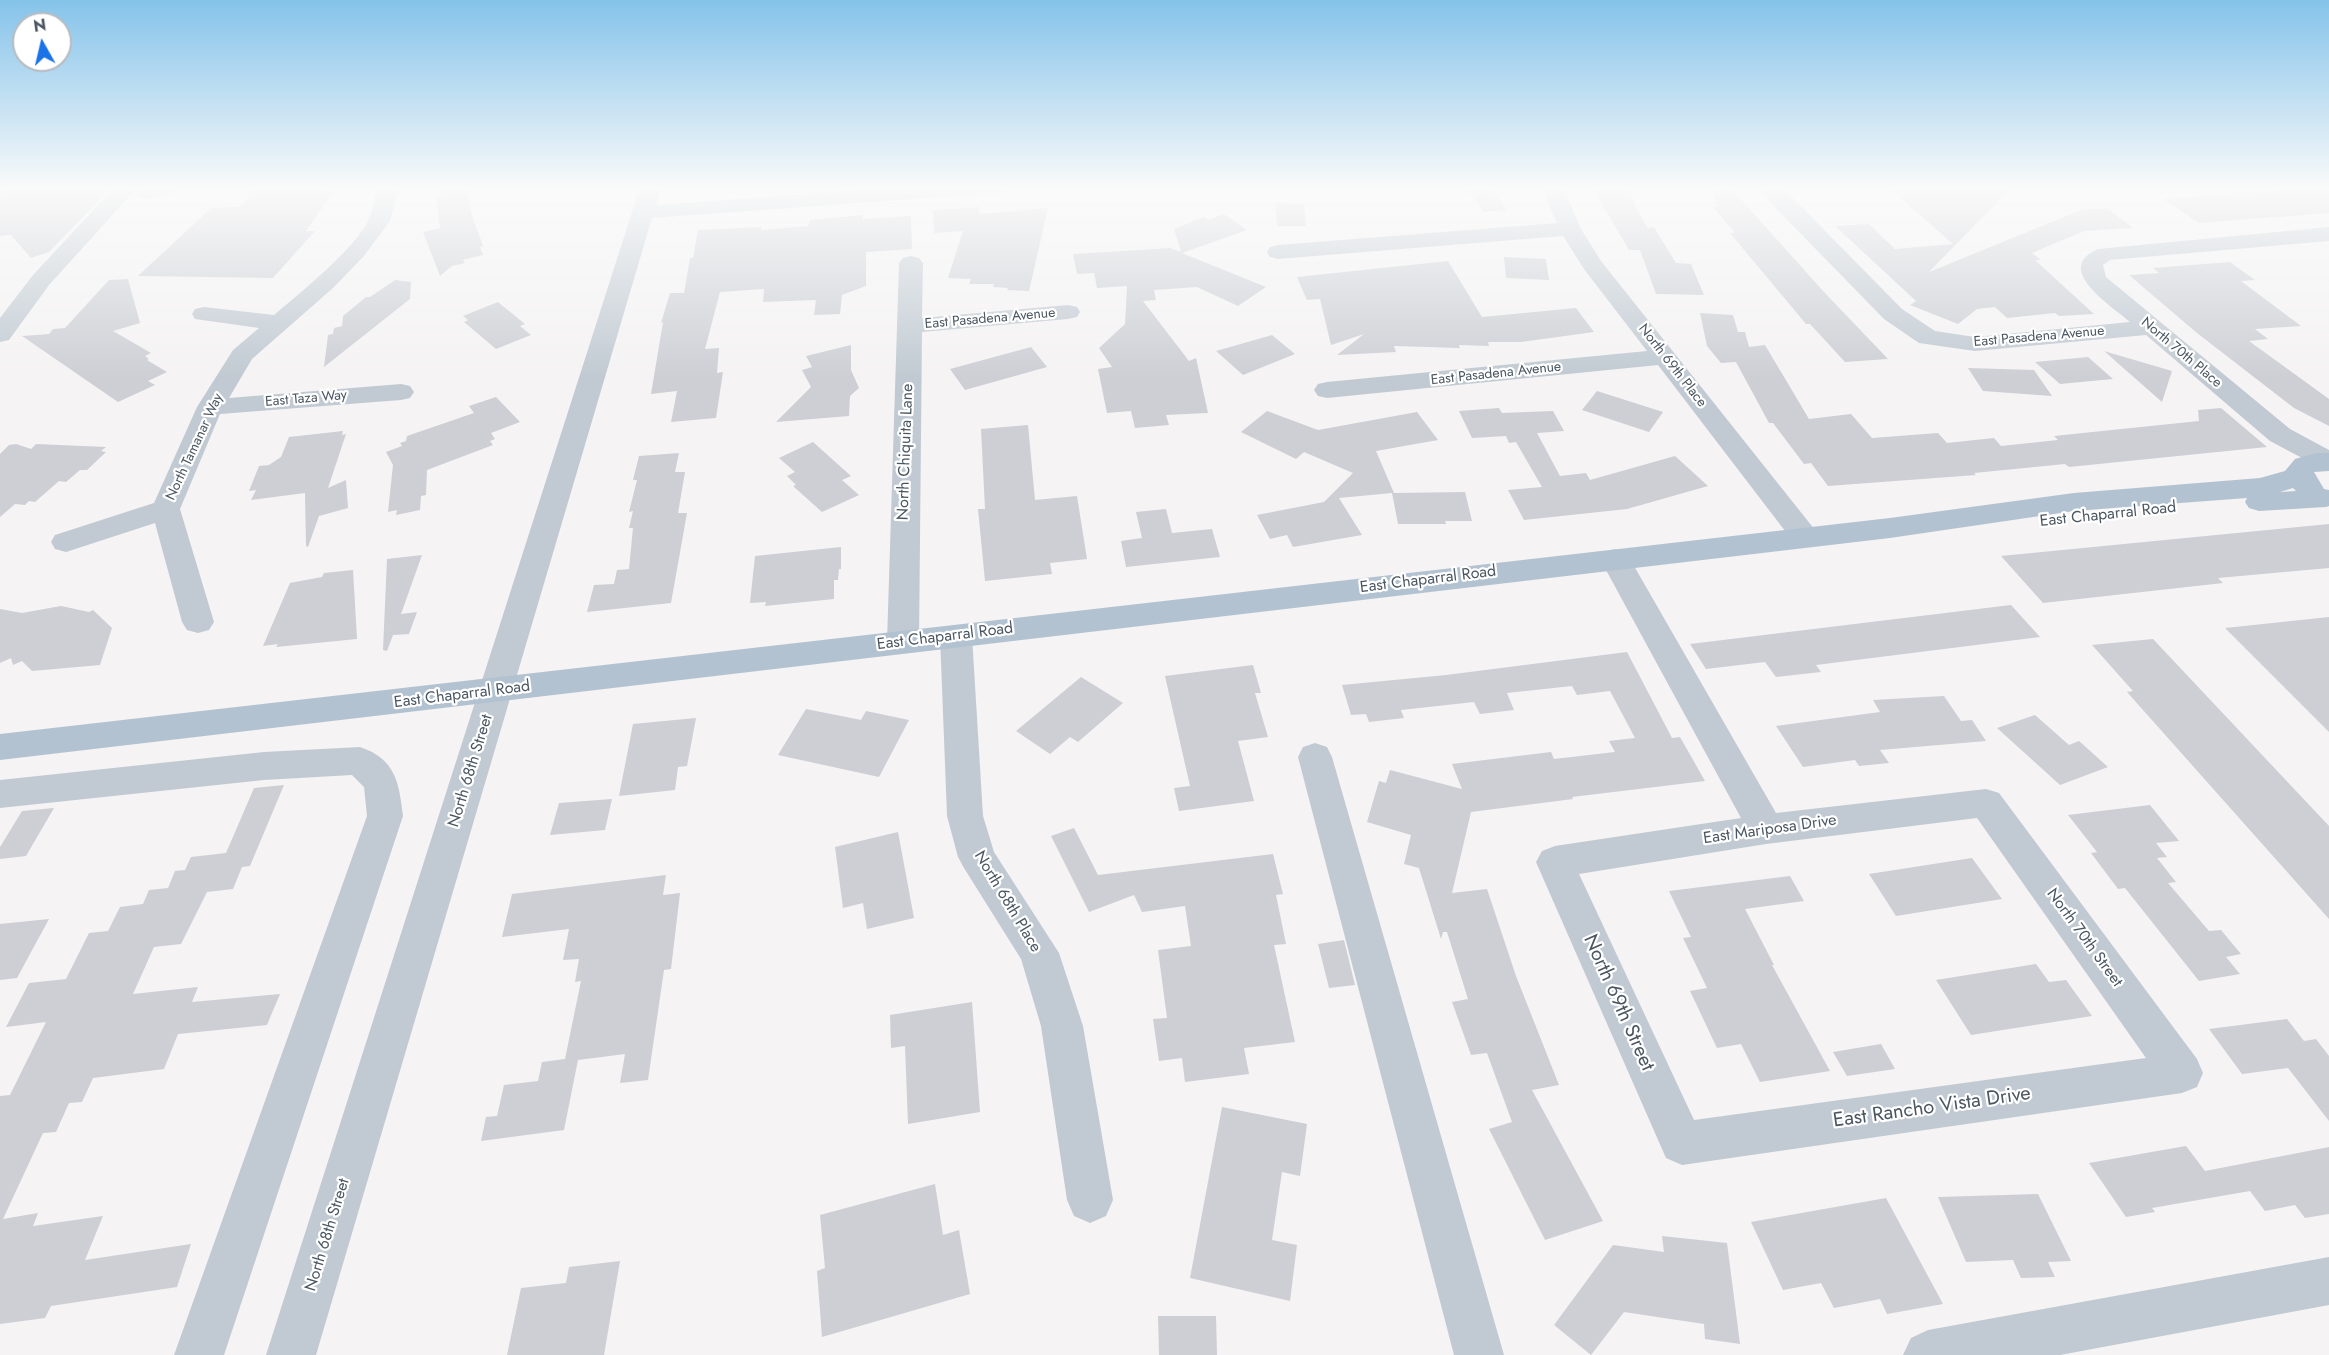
<!DOCTYPE html>
<style>
body{margin:0}
#map{position:relative;width:2329px;height:1355px;overflow:hidden;background:#f5f3f3;font-family:Jost,sans-serif}
canvas{display:block}
.north{position:absolute;left:12px;top:12px;width:60px;height:60px;box-sizing:border-box;background:#fff;border:2px solid #b7bbc0;border-radius:50%;rotate:352deg;font-size:16px;font-weight:700;line-height:24px;text-align:center;color:#4a5661}
.north::after{content:'';display:block;margin:auto;width:21px;height:27px;background:#1a73e8;clip-path:polygon(50% 0,100% 100%,50% 72%,0 100%)}
</style>
<div id="map">
<canvas width="2329" height="1355"></canvas>
<div class="north">N</div>
</div>
<script>
const c = document.querySelector('canvas').getContext('2d');
c.lineJoin = 'round';
function fill(path, color) {
  c.fillStyle = color;
  c.fill(path, 'evenodd');
}
function write(font, color, halo, rows, align = 'center') {
  c.font = font + ' Jost,sans-serif';
  c.lineWidth = 4.5;
  c.setLineDash([]);
  c.textBaseline = 'middle';
  c.strokeStyle = halo;
  c.fillStyle = color;
  for (const [text, x, y, turn = 0] of rows) {
    c.save();
    c.translate(x, y);
    c.rotate((+turn || 0) * Math.PI / 180);
    c.textAlign = isNaN(turn) ? turn : align;
    if (halo) c.strokeText(text, 0, 0);
    c.fillText(text, 0, 0);
    c.restore();
  }
}
fill(new Path2D(`
 M9 187H112L49 252 31 258 11 235 0 236V196Z
 M256 187H328L325 192H333L306 231H315L273 278 138 276 211 208 237 207 243 204Z
 M440 187H467L471 212 483 246 480 247 483 255 463 260 465 263 452 266 440 276 423 232 440 228 436 196 441 195Z
 M1490 187 1507 210 1484 212 1467 189Z
 M1592 187H1628L1637 209 1648 228 1654 227 1676 263 1691 264 1704 295 1656 294 1640 250H1629Z
 M1714 187H1730L1824 292 1888 359 1845 362 1810 324H1806L1730 233H1735L1713 207H1718L1715 202Z
 M1888 187H2012L1929 272 2081 210 2107 208 2133 228 2084 231 2032 253 2041 260H2035L2094 314 2059 316 2055 313 2007 318 1995 307 1977 309 1958 324 1910 305 1916 301 1835 226 1869 224 1895 249 1953 244Z
 M2329 187V213L2199 223 2163 199Z
 M1275 203 1304 204 1306 226H1277Z
 M979 207 980 214 1048 208 1029 291 1007 290 1008 288 993 287 994 284H969L971 279 948 278 963 231 934 233 933 210Z
 M1224 214 1247 230 1182 253 1266 287 1238 306 1197 287 1154 290 1156 300 1143 301 1189 361 1196 358 1208 413 1166 415 1169 425 1135 428 1131 411 1107 413 1098 369 1112 367 1099 348 1125 324 1127 286 1097 288 1094 273 1077 274 1073 254 1170 248 1181 252 1174 229 1204 217 1208 220Z
 M863 215V219L911 216 912 249 866 252V286L842 295 840 314 814 315 816 300 763 302 764 289 720 292 705 349 719 348 717 373 723 372 716 418 671 422 677 391 651 394 663 322 661 323 670 293H684L690 258H693L698 230 761 227V230L808 226 810 220Z
 M1504 257 1546 259 1549 280 1506 278Z
 M1448 261 1482 317 1576 308 1594 332 1521 342H1488L1489 346 1459 345 1460 348 1394 346 1396 352 1337 355 1364 334 1331 345 1320 299 1307 300 1297 277Z
 M2230 262 2255 280 2241 281 2301 326 2255 329 2268 339 2249 341 2329 399V426L2294 408 2197 333 2129 275 2159 273 2153 268Z
 M128 279 140 323 113 331 151 353 145 356 149 359 147 360 167 372 148 381 155 385 118 402 22 336 49 334 53 329 65 328 109 280Z
 M395 280 411 282 410 299 324 367 328 335 333 334 334 328 342 326 343 316 366 297H370Z
 M498 302 525 324 520 326 531 335 496 349 464 322 468 320 463 316Z
 M1700 313 1733 315 1738 332H1745L1749 347 1765 345 1809 419 1851 414 1872 438 1938 433 1947 443 1994 438 2001 446 2058 440 2054 436 2199 421 2198 410 2221 408 2267 447 2069 467 2065 464 1974 473 1976 475 1828 486 1811 463 1804 464 1773 423H1769L1736 362 1721 363 1707 346Z
 M1272 335 1295 354 1243 375 1216 351Z
 M851 345V370L859 388 850 396 849 416 776 422 811 387 802 370 812 367 806 356Z
 M1031 347 1047 367 965 390 950 369Z
 M2104 351 2172 371 2162 402Z
 M2088 357 2113 379 2060 384 2035 362Z
 M1968 368 2034 370 2052 396 1983 391Z
 M1597 391 1663 412 1649 432 1582 410Z
 M496 397 520 422 491 433 495 439 490 441 493 445 427 470 426 495 421 496 420 510 396 515 397 510 388 512 393 465 386 452 402 446 400 443 406 441 407 436 474 413 469 406Z
 M1499 408 1502 413 1553 411 1564 431 1537 433 1560 476 1586 473 1590 480 1675 456 1708 486 1627 509 1524 520 1508 490 1542 487 1516 442 1509 443 1506 436 1472 438 1459 411Z
 M1267 411 1318 430 1417 412 1438 440 1376 451 1394 493 1465 492 1472 521H1445L1446 524H1398L1392 493 1339 498 1362 535 1293 547 1287 535 1270 539 1257 515 1324 502 1353 473 1304 452 1296 459 1241 432Z
 M1028 425 1035 500 1077 496 1087 559 1050 563 1052 574 985 581 978 509H985L981 429Z
 M343 431 342 435 346 434 328 488 346 480 348 508 319 516 308 547 306 546 305 493 251 500 256 490 249 491 259 466 269 465 281 457 289 437Z
 M813 442 851 476 842 480 859 495 822 512 793 486 796 485 787 476 795 472 779 458Z
 M16 444 31 449 36 444 106 447 101 451 106 452 87 470H80L66 482 59 481 35 502 29 501 25 505 15 504 0 517V454L9 445Z
 M679 453 675 472H685L678 513H687L671 603 587 612 594 585 614 584 617 570 629 569 633 528H629L633 511 629 512 637 480H633L639 456Z
 M1166 509 1172 533 1212 529 1220 557 1126 567 1121 541 1142 538 1136 512Z
 M2329 524V568L2218 578 2223 583 2043 603 2001 556Z
 M841 547V569H839L838 580H834V599L765 606 766 602 750 603 755 556Z
 M422 555 401 614 417 612 409 634 393 635 387 651 383 650 387 559Z
 M353 570 357 639 276 647 278 644 263 646 290 583 322 577 324 573Z
 M2011 605 2040 637 1816 665 1821 672 1776 677 1765 662 1706 669 1690 644Z
 M61 606 89 612 93 610 112 628 100 665 32 671 22 661 13 665 11 658 0 663V609L22 613Z
 M2329 617V732L2225 628Z
 M2153 639 2329 826V919L2127 692 2133 691 2092 645Z
 M1627 652 1672 738 1680 737 1705 781 1572 797 1573 799 1471 812 1452 893 1487 889 1516 976 1559 1085 1532 1090 1603 1221 1545 1240 1489 1129 1512 1122 1487 1053 1471 1055 1452 1002 1468 999 1447 932H1443L1441 939 1419 868 1404 864 1411 835 1367 822 1379 781 1386 783 1390 770 1462 789 1452 764 1551 752 1554 759 1615 752 1609 741 1635 738 1610 691 1577 695 1572 686 1507 693 1514 710 1480 714 1474 702 1401 710 1404 718 1369 722 1366 714 1351 715 1342 685 1446 675Z
 M1253 665 1261 693H1255L1268 737 1238 741 1254 801 1179 811 1174 788 1190 786 1165 676Z
 M1081 677 1123 703 1078 742 1070 737 1050 754 1016 731Z
 M1944 696 1961 721 1972 720 1986 741 1880 750 1889 763 1859 766 1855 760 1803 767 1776 726 1880 712 1873 700Z
 M806 709 861 720 866 711 909 720 879 777 778 755Z
 M2035 715 2069 745 2079 741 2108 767 2060 785 1997 728Z
 M696 718 687 766 678 767 675 790 619 796 633 724Z
 M284 785 250 866 242 867 233 889 207 892 181 944 154 947 133 994 198 987 192 1002 280 994 267 1025 178 1034 164 1069 93 1078 82 1102 69 1103 56 1132 43 1133 3 1219 38 1213 33 1226 103 1216 85 1260 191 1244 177 1287 51 1306 45 1318 0 1324V1096L10 1095 46 1022 6 1027 29 983 66 979 89 933 108 931 120 907 143 904 149 890 168 888 175 871 185 870 191 857 226 853 254 788Z
 M612 799 605 830 550 835 559 803Z
 M2150 805 2179 841 2156 843 2167 857 2157 858 2176 882 2168 883 2209 931 2221 930 2241 954 2226 957 2240 974 2199 981 2125 888 2118 889 2091 853 2097 852 2068 815Z
 M54 808 26 856 0 859V847L22 811Z
 M1074 828 1098 875 1273 854 1283 894 1276 895 1286 944 1274 945 1295 1042 1244 1048 1249 1074 1185 1082 1182 1058 1159 1061 1153 1019 1167 1018 1158 950 1191 946 1185 906 1142 912 1134 895 1089 912 1051 836Z
 M898 832 914 918 867 929 863 903 843 908 835 847Z
 M1972 858 2002 899 1896 916 1869 874Z
 M666 875 663 895 680 893 671 969 664 970 648 1080 620 1083 625 1054 578 1060 564 1130 481 1141 486 1117 497 1116 504 1085 538 1081 542 1062 565 1059 581 981 575 982 579 959 563 960 569 929 502 937 512 894Z
 M1790 876 1804 901 1745 909 1774 965H1772L1830 1071 1760 1082 1741 1044 1717 1048 1690 991 1707 988 1683 938 1691 937 1669 891Z
 M49 919 17 978 0 980V924Z
 M1344 940 1355 985 1329 988 1318 944Z
 M2036 964 2049 982 2066 980 2092 1016 1971 1035 1936 980Z
 M972 1002 980 1112 908 1124 905 1046 891 1048 890 1015Z
 M2287 1019 2304 1041 2316 1039 2329 1056V1121L2288 1068 2242 1074 2209 1029Z
 M1881 1044 1895 1069 1847 1076 1833 1052Z
 M1222 1107 1307 1124 1300 1176 1282 1172 1272 1240 1297 1245 1290 1301 1190 1278Z
 M2186 1146 2205 1171 2329 1147V1214L2305 1218 2295 1205 2265 1211 2250 1191 2152 1208 2155 1212 2126 1217 2089 1163Z
 M935 1184 943 1235 959 1230 970 1294 822 1337 817 1271 825 1268 820 1215Z
 M2038 1194 2071 1261 2048 1262 2055 1277 2021 1278 2013 1260 1966 1262 1938 1197Z
 M1886 1198 1943 1304 1887 1314 1880 1299 1834 1308 1821 1283 1783 1290 1751 1222Z
 M1662 1236 1727 1243 1740 1344 1705 1339 1704 1324 1624 1312 1591 1355 1554 1325 1613 1245 1664 1252Z
 M620 1261 604 1355H507L521 1288 566 1283 569 1267Z
 M1158 1316H1216L1217 1355H1159Z`), '#cdcfd5');
fill(new Path2D(`
 M115 187H138L49 285 9 340 0 342V318L33 275Z
 M146 187H184L180 191 148 199 140 198 137 193 140 188Z
 M377 187H399L390 221 364 256 333 288 252 359 229 398 401 384 410 386 414 392 410 398 401 400 220 414 180 509 214 622 209 630 198 633 187 630 182 622 155 523 66 552 55 549 51 542 55 535 154 503 197 407 233 350 259 328 195 319 192 314 195 309 204 307 274 315C299 294 356 248 369 219 373 209 375 197 377 187Z
 M640 187H662L656 205 906 187H1007L1003 191 996 193 652 218 316 1355H266Z
 M1541 187H1563L1581 229 1601 261 1815 530 1820 537 1815 544 1805 547 1795 544 1658 365 1327 398 1318 396 1314 390 1318 384 1327 382 1647 351 1584 269 1563 236 1278 259 1270 257 1267 252 1270 247 1278 245 1557 223Z
 M1760 187H1782L1902 309 1935 331 1975 337 2130 322C2112 306 2052 269 2098 249L2329 227V241L2110 260 2103 265 2106 277 2290 429 2329 450V470L2319 467 2270 441 2146 335 1975 351 1919 343 1884 319 1763 195Z
 M911 256 919 258 923 263 922 318 1068 305 1077 307 1080 312 1077 317 1068 319 922 332 919 642 914 650 903 653 892 650 887 642 899 263 903 258Z
 M1615 549 1626 552 1630 559 1776 813 1986 789 1999 793 2197 1059 2203 1073 2197 1087 2182 1093 1682 1165 1666 1158 1536 862 1542 851 1555 846 1741 818 1600 559 1604 552ZM1977 818 2146 1058 1694 1120 1579 874 1766 844Z
 M956 625 967 628 972 636 983 816 994 852 1059 953 1083 1026 1113 1200 1106 1216 1090 1223 1074 1216 1067 1200 1041 1026 1021 959 964 868 958 857 947 816 940 636 945 628Z
 M1315 743 1327 747 1332 757 1504 1355H1454L1298 757 1303 747Z
 M360 747C396 759 399 783 403 816L224 1355H174L367 816 364 787 352 775 264 780 0 808V780L264 752Z
 M2329 1257V1305L2060 1355H1903L1911 1338 1928 1330Z`), '#c1cad2');
fill(new Path2D(`
 M2316 453H2329V471L2314 472 2324 489 2329 490V506L2326 507 2259 511 2249 508 2245 502 2247 498 2074 511 1890 538 0 760V734L1890 518 2074 493 2260 478 2285 471 2295 459ZM2293 488 2296 491 2280 492Z`), '#b3c2d1');
const sky = c.createLinearGradient(0, 0, 0, 377);
sky.addColorStop(0, '#85c3ea');
sky.addColorStop(0.5, '#fafafa');
sky.addColorStop(1, '#fafafa00');
c.fillStyle = sky;
c.fillRect(0, 0, 2329, 377);
write('14px', '#4a5661', '#fff', [
 ["East Pasadena Avenue",990,319,-5],
 ["East Pasadena Avenue",2039,337,-5],
 ["North 70th Place",2181,353,40],
 ["North 69th Place",1672,366,52],
 ["East Pasadena Avenue",1496,374,-6],
 ["East Taza Way",306,399,-5],
 ["North Tamanar Way",195,447,-65]
]);
write('16px', '#4a5661', '#fff', [
 ["North Chiquita Lane",906,452,-88],
 ["East Chaparral Road",2108,515,-6],
 ["East Chaparral Road",1428,580,-7],
 ["East Chaparral Road",945,637,-7],
 ["East Chaparral Road",462,695,-7],
 ["North 68th Street",471,771,-73],
 ["East Mariposa Drive",1770,830,-8],
 ["North 68th Place",1007,902,59],
 ["North 70th Street",2084,938,54],
 ["North 68th Street",328,1235,-73]
]);
write('20px', '#4a5661', '#fff', [
 ["North 69th Street",1618,1003,66],
 ["East Rancho Vista Drive",1932,1108,-8]
]);
</script>
